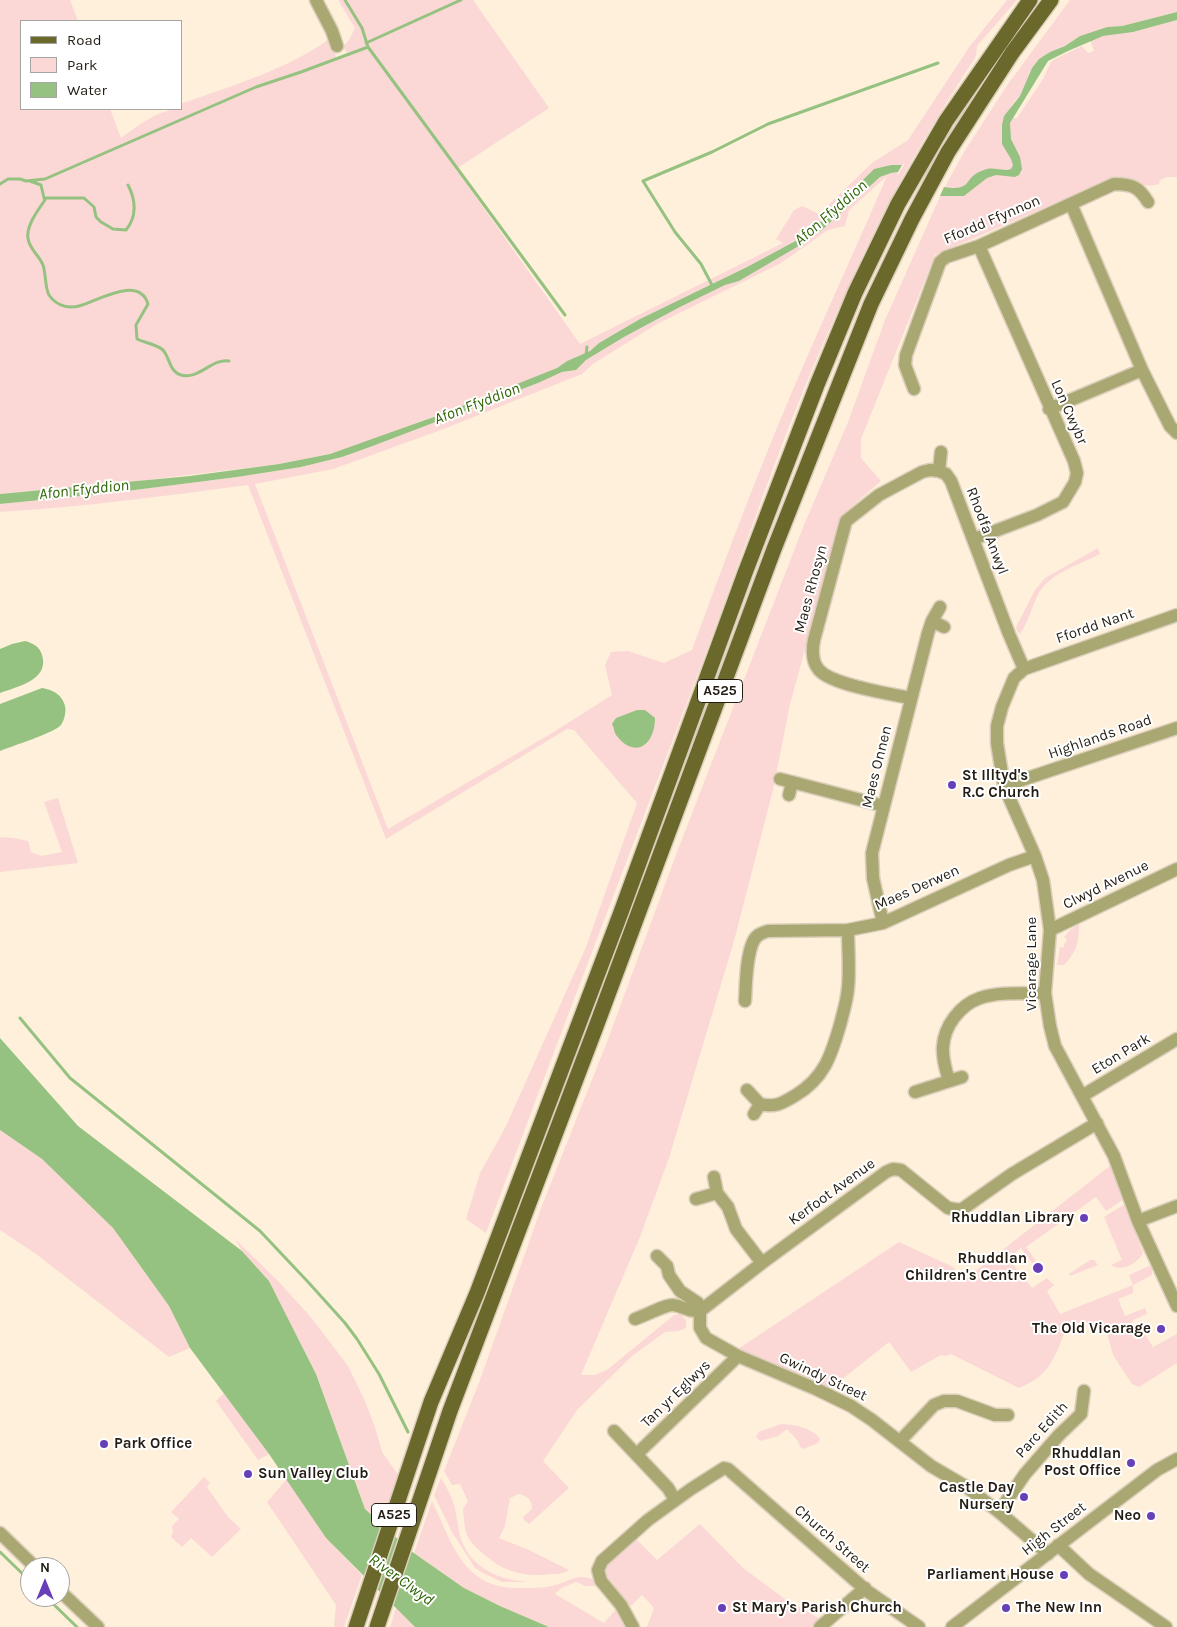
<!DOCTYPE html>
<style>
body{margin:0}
#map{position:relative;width:1177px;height:1627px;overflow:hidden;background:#fef0da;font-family:Karla,sans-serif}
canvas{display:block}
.legend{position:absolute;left:20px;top:20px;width:162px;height:90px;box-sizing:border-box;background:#fff;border:1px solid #a7a5a1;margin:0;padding:6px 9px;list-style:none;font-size:15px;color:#241d14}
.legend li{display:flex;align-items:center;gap:10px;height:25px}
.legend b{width:25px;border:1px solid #a7a5a1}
.north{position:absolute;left:20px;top:1557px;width:50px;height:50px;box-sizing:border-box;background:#fff;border:1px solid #a7a5a1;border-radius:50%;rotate:0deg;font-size:14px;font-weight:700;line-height:20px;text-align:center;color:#241d14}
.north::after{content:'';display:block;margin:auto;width:18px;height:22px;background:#6740b8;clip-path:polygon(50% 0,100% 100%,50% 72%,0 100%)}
</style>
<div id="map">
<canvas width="1177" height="1627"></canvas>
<ul class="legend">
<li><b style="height:6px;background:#6a682b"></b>Road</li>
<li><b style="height:14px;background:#fbd8d6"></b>Park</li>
<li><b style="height:14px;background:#96c281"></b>Water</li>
</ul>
<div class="north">N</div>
</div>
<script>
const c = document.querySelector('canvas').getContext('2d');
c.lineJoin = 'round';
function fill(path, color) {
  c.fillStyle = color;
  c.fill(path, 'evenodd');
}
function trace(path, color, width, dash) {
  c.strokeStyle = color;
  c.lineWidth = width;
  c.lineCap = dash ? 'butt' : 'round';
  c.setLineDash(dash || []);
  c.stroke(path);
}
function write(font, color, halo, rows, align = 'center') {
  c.font = font + ' Karla,sans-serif';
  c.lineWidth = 4;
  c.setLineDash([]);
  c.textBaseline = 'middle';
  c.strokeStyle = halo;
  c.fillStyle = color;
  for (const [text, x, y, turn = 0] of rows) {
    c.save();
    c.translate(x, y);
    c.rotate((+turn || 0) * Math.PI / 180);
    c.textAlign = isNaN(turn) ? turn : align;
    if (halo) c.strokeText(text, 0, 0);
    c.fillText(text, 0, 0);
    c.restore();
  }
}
fill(new Path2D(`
 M0 0H70L78 21H21V109H110L121 138C139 125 159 109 181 109V104L186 102C232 86 290 68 329 39L337 59 348 54 343 47 349 40 355 28 338 0H473L549 108 456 169 580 344 783 243 776 239 794 210 802 206 819 214 872 163 908 140 970 46 1007 0H1017L977 46 976 56C950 97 923 139 900 182 875 227 854 274 833 321 783 432 745 549 702 663 630 853 557 1042 486 1233L466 1219 480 1173 506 1126 586 947 637 803 574 730 567 729 386 839 248 485C165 496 83 507 0 512V504L111 493 237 477 301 467 342 457 370 447 538 383 562 372 576 370 586 360 624 337 680 307 725 285 739 281 822 230 880 177 891 173 898 172 897 176 905 163 902 165H891L874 170 824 219 801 238 747 267 640 319 599 343 590 351 567 361 557 368 522 383 366 442 330 454 279 464 131 482 0 494ZM887 176C860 239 831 301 804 364 763 458 727 554 692 650L664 663 628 651 611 652 605 665 612 695 552 733 388 829 255 484 333 469 441 430 582 374 593 364 657 324 781 263 828 230 845 226 849 210Z
 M1070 0H1177V12L1122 26 1107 27 1080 36 1065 46 1050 52 1039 59 1032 68 1020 96 1011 106 1010 123 1013 118H1017L1043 79 1051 62 1055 59 1082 46 1088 53 1094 51 1090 40 1103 36 1133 32 1177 20V177H1167L1160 180 1159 184C1138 190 1133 176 1111 179L935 255 861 439V458L881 481 842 515 790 704 773 790 734 941 669 1158 640 1237 581 1375H595L607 1370 674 1315 680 1314 686 1320V1328L679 1331 665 1332 632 1356 577 1410 543 1461 569 1488 529 1524 524 1520 523 1517 532 1509C531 1499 529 1497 519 1494L510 1498 505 1526 499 1538 531 1551 569 1570C564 1574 557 1574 551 1574 525 1577 506 1573 486 1556 480 1551 473 1545 469 1539 464 1531 464 1518 463 1509L468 1501 460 1484 452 1485 444 1471 480 1380 543 1203 607 1042 677 852 804 525 848 422 885 320 942 192 964 152 1008 84Z
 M1098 548 1100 554C1081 564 1053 572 1040 591 1032 605 1029 621 1020 634L1017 631 1016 627 1035 590 1045 578Z
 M58 798 78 863 0 872V837L14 838 28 841 31 852 41 856 62 852 44 802Z
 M1079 924C1079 943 1077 951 1064 965H1057L1060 947 1063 948 1067 939 1064 937 1070 930Z
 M0 1130 42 1159 113 1228 169 1306 190 1348 169 1357 36 1254 0 1230Z
 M1111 1165 1124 1199 1106 1211 1096 1197 1026 1247 1039 1265 1038 1267 1035 1263 1033 1264 1021 1248 1008 1258 1032 1288 1047 1278 1054 1285 1047 1291 1060 1314 1133 1285 1129 1275 1149 1266 1152 1267V1275L1133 1285V1293L1118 1299 1125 1316 1145 1308 1147 1314 1133 1320 1132 1325 1141 1328 1153 1347 1177 1334V1363L1139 1387 1132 1384 1113 1355 1106 1330 1098 1322 1063 1324 1065 1332C1053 1360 1050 1375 1019 1388L951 1354 946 1356 941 1355 911 1372 889 1342 831 1388C804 1386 762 1362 738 1349L899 1242 953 1267 963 1281Z
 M1125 1204 1143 1253C1138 1263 1121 1273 1111 1265L1122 1260 1104 1217Z
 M235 1239 277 1280 310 1316 348 1366 365 1401 375 1427 382 1452 399 1476 380 1523 365 1509 316 1374 269 1281 242 1251Z
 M1090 1260H1094L1098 1265 1070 1276 1069 1274Z
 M224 1393 269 1454 258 1460 216 1401Z
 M781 1424C793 1424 813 1428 820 1439L818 1443 803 1449 800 1447 798 1441 787 1429 778 1436 760 1441 756 1437 759 1432Z
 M204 1477 210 1483 207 1487 228 1517 241 1529 212 1557 191 1538 182 1547 171 1537 173 1531 172 1526 179 1519 171 1512Z
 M441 1478C447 1488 453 1498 455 1509 457 1518 458 1527 460 1536 470 1569 500 1581 532 1582H502L483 1573 475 1568 452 1532 434 1495Z
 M287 1479 326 1538 362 1575 344 1627H334L336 1605 267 1502Z
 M432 1501C453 1545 464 1590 521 1588 531 1588 542 1588 552 1586 570 1582 576 1572 596 1580L594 1586H585L576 1582 561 1588 555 1594 604 1623 618 1607 627 1627H549L500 1606 464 1588 414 1553Z
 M700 1524 743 1568 785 1599 824 1621 814 1627H647L654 1608 642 1595 631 1606C594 1568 596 1572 634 1537L657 1560Z
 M396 1608 415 1627H390Z`), '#fbd8d6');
fill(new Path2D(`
 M1177 12V20L1133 32 1103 36 1068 51 1048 61 1010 123 1011 139 1020 157 1022 169 1019 175 1015 177 996 175 987 178 964 196H940L944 187C974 192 962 177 984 170 994 166 1002 172 1011 169L1013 165 1011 159 1002 144V125L1004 116 1020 96 1032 68 1039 59 1050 52 1065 46 1080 36 1107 27 1122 26Z
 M891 165H902L898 172 891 173 880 177 822 230 797 247 739 281 725 285 680 307 624 337 586 360 576 370 562 372 538 383 370 447 342 457 301 467 237 477 111 493 0 504V494L190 476 279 464 330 454 442 414 557 368 567 361 590 351 599 343 640 319 747 267 801 238 824 219 874 169Z
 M25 641C33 643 40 647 42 655 50 680 16 687 0 693V649L12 644Z
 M42 688C52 690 60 693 64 703 67 709 65 719 61 725 54 733 12 746 0 751V704Z
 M637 710H645L655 718C655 745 635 760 616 735 614 732 614 727 612 724L616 718Z
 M0 1038 78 1126 242 1251 269 1281 316 1374 365 1509 411 1551 464 1588 500 1606 549 1627H415L326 1538 269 1454 190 1348 169 1306 113 1228 42 1159 0 1130Z`), '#96c281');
trace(new Path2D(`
 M345 0 362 28 368 47 565 315
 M366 43 461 0
 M30 181 41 185 44 198H84L94 207 96 217 101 222 113 229 126 230C137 217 136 200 128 185
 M0 184 8 179H20L26 181 45 179 256 87 301 72 368 47
 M44 198 45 200C38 210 26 226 28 238 29 249 39 255 43 265 46 274 45 288 49 295 53 301 57 304 64 306 68 307 75 307 79 306 96 302 139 274 148 304L136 325 137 339C145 343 156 344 163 350 170 358 169 371 181 375 199 380 212 358 229 361
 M713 287 701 264 675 232 643 181 712 152 768 124 938 63
 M586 356 587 347
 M20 1018 70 1078 260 1231 309 1283 345 1323 357 1339 379 1374 408 1432
 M0 1552 30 1581
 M46 1597 77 1627`), '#96c281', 3);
const minor = new Path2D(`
 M316 0 332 31 337 46
 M1071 204 1142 370 1170 426 1177 433
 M914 389 905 365 906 355 940 262 946 257 979 246 1114 184C1132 184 1139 187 1148 202
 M1049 409 1142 370
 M939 471 941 452
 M974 539 1037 515 1063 502 1075 482 1077 473 1074 461 979 246
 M1177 615 1024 669 1014 678 1002 707 997 726V743L1004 786 1035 856 1043 880 1050 930 1045 993 1050 1026 1055 1046 1114 1156 1138 1221 1177 1306
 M932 621 940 607
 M910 698C890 694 832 685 819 670 812 662 812 650 814 640L846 521 879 495 922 472 930 470 939 471 946 474 951 481 1009 634 1024 669
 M780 779 792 782
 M1004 786 1177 728
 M789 795 792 782 884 806
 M883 923 873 878 872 853 928 633 932 621 944 627
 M1050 930 1177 869
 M745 1001C746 984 746 957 753 942 756 935 761 933 768 931L848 930 883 923 1009 865 1035 856
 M949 1081C946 1070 942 1059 943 1047 944 1026 960 1005 980 998 1000 991 1025 994 1045 993
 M747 1090 760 1104 754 1114
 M915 1092 962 1077
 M1082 1096 1177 1039
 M760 1104C775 1108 783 1103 796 1095 824 1078 831 1056 840 1025 843 1013 847 1001 848 988 850 969 848 949 848 930
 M714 1177 717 1193 728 1207 736 1229 762 1263
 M696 1199 717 1193
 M1138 1221 1177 1206
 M657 1256 667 1266 669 1275 680 1291 698 1303 700 1311V1328L706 1338 738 1356 816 1389 851 1406 872 1420 931 1466 965 1486 999 1512 1048 1554
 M635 1319C644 1316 667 1304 673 1305 685 1306 687 1313 700 1311L762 1263 886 1172 893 1169 901 1170 948 1208 961 1210 1012 1174 1097 1123
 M614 1431 668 1488 675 1500
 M900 1441 934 1405 944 1401H957L995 1415H1008
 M637 1454 738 1356
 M999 1512 1025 1474 1059 1435 1081 1414 1084 1391
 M0 1533 35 1567
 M1058 1545 1089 1574 1166 1627
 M60 1591 98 1627
 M633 1627 621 1605 601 1581 598 1570 602 1561 648 1520 691 1489 724 1468 728 1469 867 1591 919 1627
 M820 1627 865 1588
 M952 1627 1157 1470 1177 1459`);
const major = new Path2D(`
 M356 1627 431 1402 477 1293 620 915 745 573 817 385 855 293 898 204 946 121 1030 0
 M377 1627 450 1411 597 1024 774 549 871 304 912 219 948 152 1012 53 1051 0`);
trace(minor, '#dbceba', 15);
trace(major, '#dbceba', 18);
trace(minor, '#a9a872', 12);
trace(major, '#6a682b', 15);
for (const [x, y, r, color] of [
 [952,785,5,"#6740b8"],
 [1084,1218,5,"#6740b8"],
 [1038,1268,6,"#6740b8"],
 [1161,1329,5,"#6740b8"],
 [104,1444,5,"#6740b8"],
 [1131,1463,5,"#6740b8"],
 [248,1474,5,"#6740b8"],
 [1024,1497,5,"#6740b8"],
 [1151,1516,5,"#6740b8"],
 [1064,1575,5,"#6740b8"],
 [722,1608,5,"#6740b8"],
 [1006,1608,5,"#6740b8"]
]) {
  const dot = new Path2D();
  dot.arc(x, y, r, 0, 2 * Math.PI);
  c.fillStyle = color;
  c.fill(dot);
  trace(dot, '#fff', 2);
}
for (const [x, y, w] of [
 [720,691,45],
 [394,1515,45]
]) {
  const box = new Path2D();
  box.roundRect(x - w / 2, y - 11.5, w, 23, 4);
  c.fillStyle = '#fff';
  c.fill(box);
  trace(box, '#241d14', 1);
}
write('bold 14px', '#241d14', null, [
 ["A525",720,691],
 ["A525",394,1515]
]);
write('15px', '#241d14', '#fff', [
 ["Ffordd Ffynnon",992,220,-23],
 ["Lon Cwybr",1069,412,66],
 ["Rhodfa Anwyl",987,531,69],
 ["Maes Rhosyn",811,589,-75],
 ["Ffordd Nant",1095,626,-19],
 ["Highlands Road",1100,737,-19],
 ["Maes Onnen",877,767,-76],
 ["Clwyd Avenue",1106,885,-26],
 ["Maes Derwen",917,888,-24],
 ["Vicarage Lane",1032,964,-90],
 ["Eton Park",1121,1054,-31],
 ["Kerfoot Avenue",832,1192,-36],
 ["Gwindy Street",823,1377,25],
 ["Tan yr Eglwys",676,1394,-44],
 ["Parc Edith",1042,1430,-48],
 ["High Street",1054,1529,-38],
 ["Church Street",832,1539,41]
]);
write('bold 15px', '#241d14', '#fff', [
 ["St Illtyd's",962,776,"left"],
 ["R.C Church",962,793,"left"],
 ["Rhuddlan Library",1074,1218],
 ["Rhuddlan",1027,1259],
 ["Children's Centre",1027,1276],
 ["The Old Vicarage",1151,1329],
 ["Park Office",114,1444,"left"],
 ["Rhuddlan",1121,1454],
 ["Post Office",1121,1471],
 ["Sun Valley Club",258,1474,"left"],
 ["Castle Day",1014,1488],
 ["Nursery",1014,1505],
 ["Neo",1141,1516],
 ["Parliament House",1054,1575],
 ["St Mary's Parish Church",732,1608,"left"],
 ["The New Inn",1016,1608,"left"]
], 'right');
write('italic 16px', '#306606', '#fff', [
 ["Afon Ffyddion",831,213,-41],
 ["Afon Ffyddion",477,404,-21],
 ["Afon Ffyddion",84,490,-6],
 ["River Clwyd",401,1580,36]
]);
</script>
